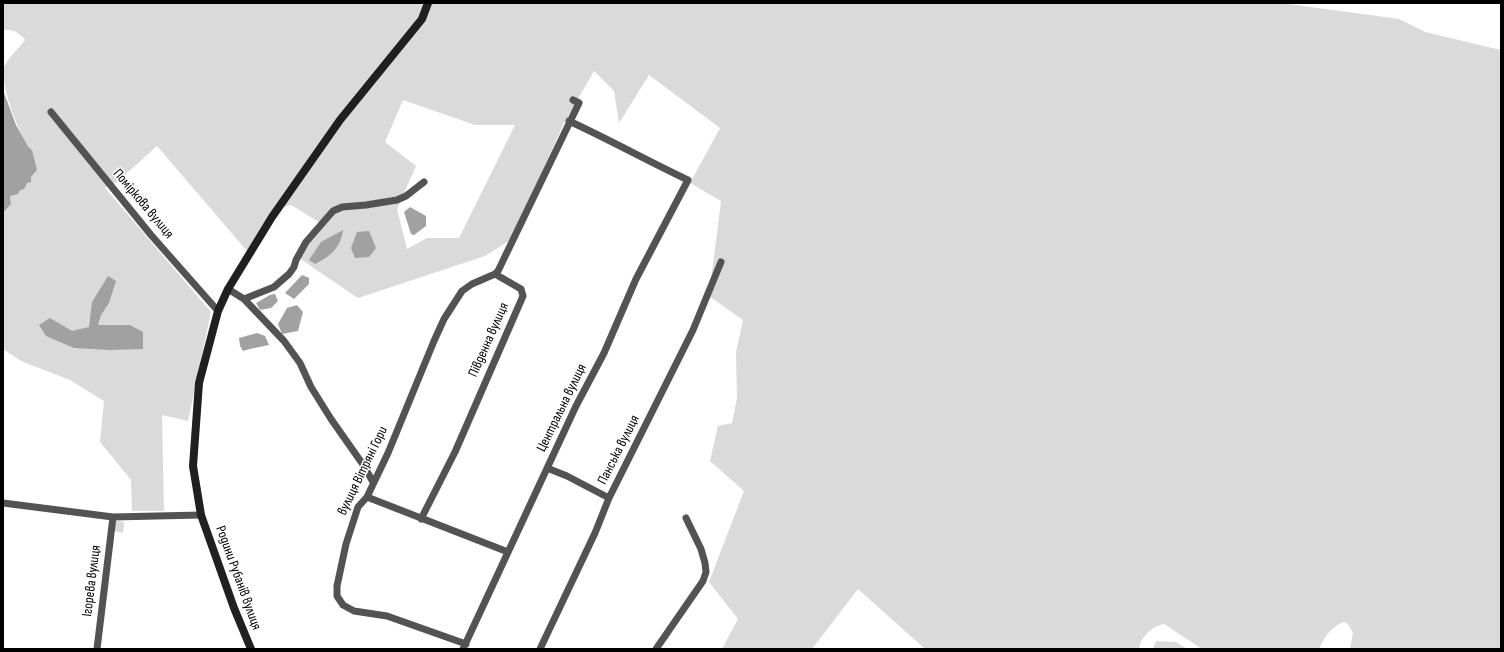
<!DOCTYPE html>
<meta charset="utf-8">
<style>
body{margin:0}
#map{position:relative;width:1504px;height:652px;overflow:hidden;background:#fff;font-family:"Sofia Sans Condensed",sans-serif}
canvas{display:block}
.frame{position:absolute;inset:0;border:4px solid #000;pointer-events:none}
</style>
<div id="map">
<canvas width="1504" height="652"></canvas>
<div class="frame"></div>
</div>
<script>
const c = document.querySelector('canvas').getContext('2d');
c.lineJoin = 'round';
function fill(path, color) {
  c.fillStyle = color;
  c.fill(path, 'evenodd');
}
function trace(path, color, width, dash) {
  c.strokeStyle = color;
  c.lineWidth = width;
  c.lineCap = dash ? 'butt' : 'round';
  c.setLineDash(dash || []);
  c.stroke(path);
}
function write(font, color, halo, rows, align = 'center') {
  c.font = font + ' "Sofia Sans Condensed",sans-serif';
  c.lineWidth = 3;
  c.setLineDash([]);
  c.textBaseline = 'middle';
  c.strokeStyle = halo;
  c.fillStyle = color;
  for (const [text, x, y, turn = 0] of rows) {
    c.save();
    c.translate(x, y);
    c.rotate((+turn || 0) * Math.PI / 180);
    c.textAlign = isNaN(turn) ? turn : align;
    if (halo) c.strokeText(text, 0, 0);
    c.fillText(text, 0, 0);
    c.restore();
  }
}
fill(new Path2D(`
 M3 3H1281L1399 19 1425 32 1501 50V649H1350L1353 633 1348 624 1344 622C1332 626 1324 637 1319 649H1202L1164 624C1152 626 1141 637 1139 649H925L858 589 812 649H722L738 619 709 582 744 491 710 461 718 426 732 423 737 398 736 352 743 320 709 296 721 201 690 183 720 128 649 75 619 123 614 91 594 71 563 125 512 239 485 256 358 298 299 258 319 222 291 205 279 208 247 251 157 146 117 182 105 188 211 312 188 421 162 415 164 511H132L131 480 100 442 104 401 70 380 21 361 3 349V213L11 204 10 196C34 179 31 178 32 150 19 137 0 84 4 67 8 58 18 49 25 40 19 32 12 29 3 30ZM403 100 475 125H515L459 238H427L407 249 397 209 416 166 385 142Z
 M116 521 124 522 123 533 114 531Z
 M1156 641 1176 642 1187 649H1153Z`), '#dadada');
fill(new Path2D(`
 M3 90 16 125 28 146 32 150 37 170 31 177V182L27 183 24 189 20 190 18 194 10 196 11 204 3 213Z
 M410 207 426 216V226L414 235 411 234 404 212Z
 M343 230C341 247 331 256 315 264L309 260 321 242Z
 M369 231 376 248 369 257 355 258 351 248 357 232Z
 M302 275 309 278V284L294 299 285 293Z
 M108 276 116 281 109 303 101 315 98 325H130L143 332V349L110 350 74 348 46 336 39 325 50 318 72 331 89 327 92 302Z
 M275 294 278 301 271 308 260 310 256 303 270 295Z
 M297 305 303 312 298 331 282 334 278 324 287 308Z
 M257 333 265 336 269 345 250 349 243 351 240 346 239 338Z`), '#a1a1a1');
trace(new Path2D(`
 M51 112 151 235 218 311
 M495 274 498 271 579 103 573 100
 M228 289 244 299 284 341 300 363 311 387 331 419 364 466 373 482
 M244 299 274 287 289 274 294 267 296 260 306 242 333 211 342 207 366 205 397 200 406 196 424 182
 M547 468 567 476 609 498
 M367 497 508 552
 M3 503 113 517 201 515
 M421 519 455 452 523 296 521 289 495 274
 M466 644 387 616 354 611 343 605 337 596V586L346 544 358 507 367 497 388 453 434 341 444 319 462 291 472 284 495 274
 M97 649 113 517
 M463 649 576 406 604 353 636 279 688 180C648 161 610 140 569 121
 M540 649 595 533 609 498 693 330 721 262
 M656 649 703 581 706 572 705 563 701 549 686 518`), '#535353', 7);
trace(new Path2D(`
 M251 649 234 608 201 515 193 466 199 383 218 311 228 289 272 217 340 120 422 19 428 3`), '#202020', 8);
write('14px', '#000', '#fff', [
 ["Поміркова вулиця",143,204,50],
 ["Південна вулиця",489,340,-66],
 ["Центральна вулиця",562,408,-64],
 ["Панська вулиця",619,450,-63],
 ["вулиця Вітряні Гори",363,471,-64],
 ["Родини Рубанів вулиця",238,578,70],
 ["Ігорева вулиця",92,581,-83]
]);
</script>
